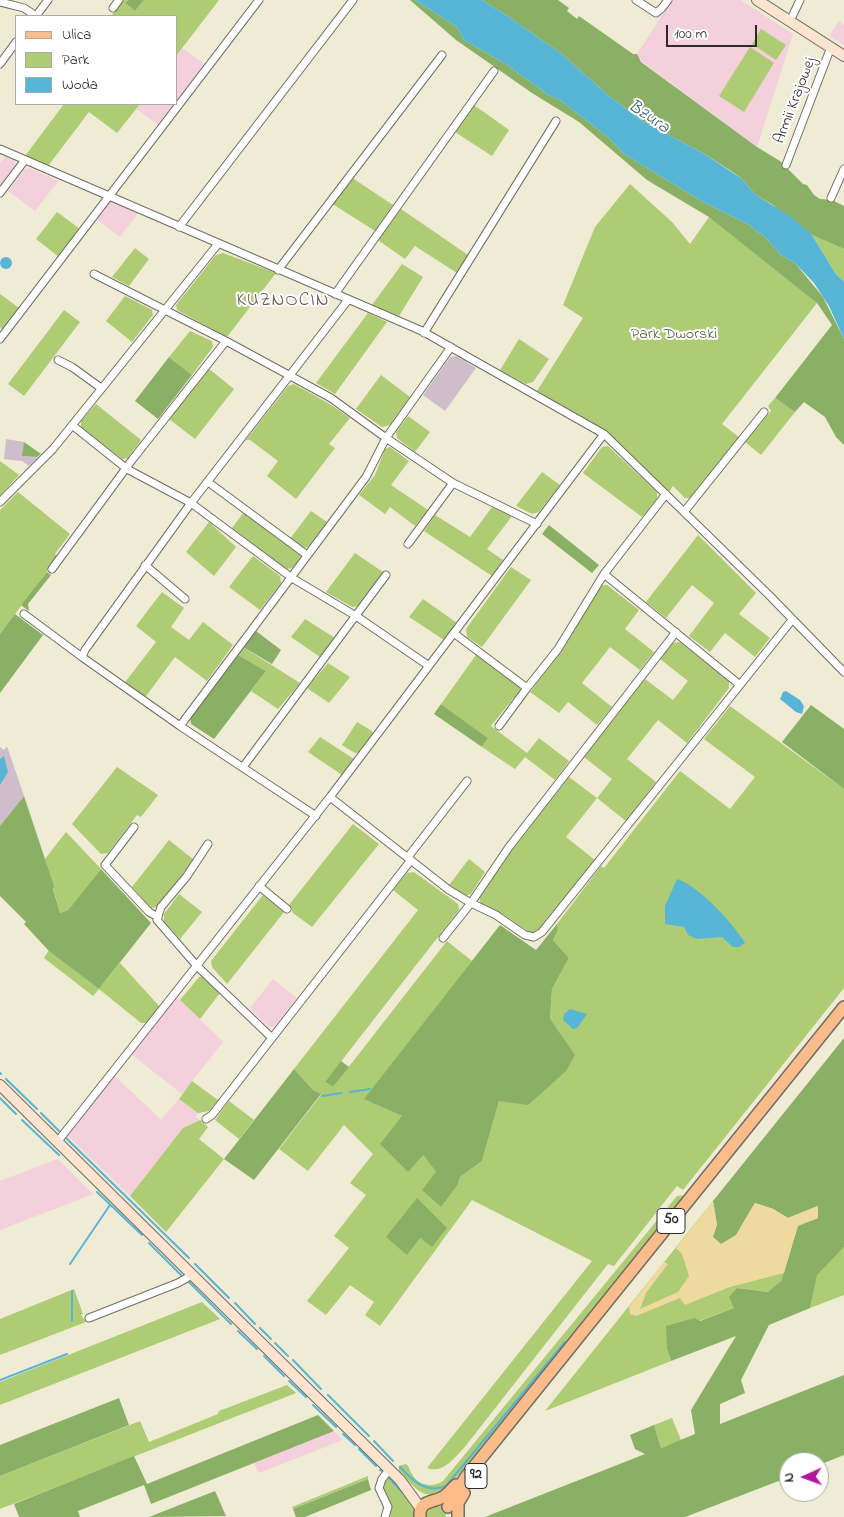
<!DOCTYPE html>
<style>
body{margin:0}
#map{position:relative;width:844px;height:1517px;overflow:hidden;background:#efebd4;font-family:"Indie Flower",sans-serif}
canvas{display:block}
.legend{position:absolute;left:15px;top:15px;width:162px;height:90px;box-sizing:border-box;background:#fff;border:1px solid #aaa;margin:0;padding:6px 9px;list-style:none;font-size:15px;color:#2b2b2b}
.legend li{display:flex;align-items:center;gap:10px;height:25px}
.legend b{width:25px;border:1px solid #aaa}
.north{position:absolute;left:779px;top:1452px;width:50px;height:50px;box-sizing:border-box;background:#fff;border:1px solid #aaa;border-radius:50%;rotate:268deg;font-size:14px;font-weight:700;line-height:20px;text-align:center;color:#2b2b2b}
.north::after{content:'';display:block;margin:auto;width:18px;height:22px;background:#b5179e;clip-path:polygon(50% 0,100% 100%,50% 72%,0 100%)}
.scale{position:absolute;left:666px;top:25px;width:91px;height:22px;box-sizing:border-box;border:2px solid #2b2b2b;border-top:0;padding-left:6px;font-size:15px;line-height:18px;white-space:nowrap;color:#2b2b2b;-webkit-text-stroke:4px #fff;paint-order:stroke}
</style>
<div id="map">
<canvas width="844" height="1517"></canvas>
<ul class="legend">
<li><b style="height:6px;background:#f9bc8a"></b>Ulica</li>
<li><b style="height:14px;background:#aecc74"></b>Park</li>
<li><b style="height:14px;background:#57b5d5"></b>Woda</li>
</ul>
<div class="north">N</div>
<div class="scale">100 m</div>
</div>
<script>
const c = document.querySelector('canvas').getContext('2d');
c.lineJoin = 'round';
function fill(path, color) {
  c.fillStyle = color;
  c.fill(path, 'evenodd');
}
function trace(path, color, width, dash) {
  c.strokeStyle = color;
  c.lineWidth = width;
  c.lineCap = dash ? 'butt' : 'round';
  c.setLineDash(dash || []);
  c.stroke(path);
}
function write(font, color, halo, rows, align = 'center') {
  c.font = font + ' "Indie Flower",sans-serif';
  c.lineWidth = 4;
  c.setLineDash([]);
  c.textBaseline = 'middle';
  c.strokeStyle = halo;
  c.fillStyle = color;
  for (const [text, x, y, turn = 0] of rows) {
    c.save();
    c.translate(x, y);
    c.rotate((+turn || 0) * Math.PI / 180);
    c.textAlign = isNaN(turn) ? turn : align;
    if (halo) c.strokeText(text, 0, 0);
    c.fillText(text, 0, 0);
    c.restore();
  }
}
fill(new Path2D(`
 M672 0H741L793 34 757 147 640 60 637 54Z
 M839 21 844 25V45L829 36Z
 M182 48 206 65 176 103V56Z
 M140 104H175L159 125 136 109Z
 M5 157 15 161V166L0 186V163Z
 M29 168 58 181 35 211 8 191 24 170Z
 M110 201 138 213 120 237 97 219Z
 M273 979 297 998 275 1027H269L250 1008Z
 M176 996 223 1042 182 1094 131 1054Z
 M114 1075 161 1120 179 1099 198 1113 196 1117 200 1120 183 1128 130 1196 67 1135Z
 M58 1159 93 1194 0 1230V1181Z
 M334 1431 343 1440 259 1473 254 1463Z`), '#f4cfdc');
fill(new Path2D(`
 M457 356 476 368 445 411 423 395 450 357Z
 M6 439 24 442 23 456 42 458 35 460 29 466 22 461 4 459Z
 M7 746 24 796 0 826V747L4 750Z`), '#d0bdcc');
fill(new Path2D(`
 M123 0H128L125 3 135 11 144 0H219L176 56V16L112 15Z
 M761 29 786 45 776 60 752 44Z
 M750 47 774 63 744 112 719 96Z
 M64 104H140L117 133 89 112 48 166 25 156Z
 M474 105 509 130 492 156 455 132Z
 M351 177 393 205 375 231 331 203Z
 M630 184 672 222 690 244 709 217 757 247 817 303 722 424 739 437 691 498H685L673 486 669 492 609 435V433L537 391 583 318 563 305 595 227Z
 M401 209 468 255 457 273 415 246 405 259 378 240Z
 M57 212 80 229 59 257 36 239Z
 M812 235 844 249V282L835 273Z
 M135 248 149 259 129 286 112 277Z
 M223 253 276 273 227 337 177 310 176 305 216 255Z
 M402 264 423 277 399 316 372 305Z
 M0 294 19 308 3 330 0 327Z
 M125 296 152 310 153 315 132 342 106 321Z
 M64 310 80 322 24 396 8 384Z
 M368 313 387 322 335 394 316 383Z
 M190 331 212 341 213 347 192 375 169 357Z
 M519 339 549 359 533 382 526 384 500 370Z
 M208 368 234 389 195 439 169 419Z
 M381 375 410 397 390 425 382 427 356 409Z
 M294 384 328 403 350 418 329 444 335 448 296 499 267 476 278 461 250 440H246L288 386Z
 M775 398 795 412 761 455 745 442 771 411 768 406Z
 M96 404 141 440 128 458 122 459 81 427V421Z
 M408 416 430 432 415 452 397 438 396 432Z
 M608 446 657 492V499L642 517 583 473 602 447Z
 M390 447 409 461 391 485 428 510 415 526 390 507 385 514 359 495 375 475 385 449Z
 M0 461 19 475 0 496Z
 M542 472 560 485 539 512 532 514 516 506Z
 M18 492 70 534 55 554 58 557 0 634V510Z
 M492 507 512 516 487 549 503 560 492 576 424 531 435 515 470 537Z
 M311 511 327 522 308 547 302 548 289 540Z
 M244 512 301 556 293 568 286 569 232 528Z
 M209 522 236 547 214 576 186 552Z
 M698 535 756 593 739 614 770 638 755 657 725 633 710 652 689 636 714 603 692 585 666 618 646 602Z
 M355 553 383 572 359 606 352 607 326 592Z
 M253 556 280 576 281 583 260 610 229 587Z
 M511 567 531 580 482 647 467 637 466 629Z
 M601 585H607L639 610 625 629 654 652 640 670 610 647 582 683 612 707 597 725 568 702 559 713 530 692 564 648Z
 M162 592 184 608 171 627 189 640 203 622 233 645 207 681 175 657 144 699 123 685 156 642 136 626Z
 M423 599 457 623 444 640 409 617Z
 M305 619 335 638 320 657 291 637Z
 M680 642 729 681V688L687 743 658 720 627 759 656 782 626 821 597 798 566 837 595 860 538 933 532 934 506 916 481 904 479 898 506 858 569 777 597 798 612 779 584 757 645 679 673 700 688 681 660 659 673 643Z
 M243 647 300 683 278 709 251 691 266 671 238 655Z
 M476 655 520 686V690L491 726 527 753 539 738 569 761 555 780 525 757 515 769 482 747 488 738 441 704Z
 M328 663 350 677 329 703 307 688Z
 M730 706 844 789V988L683 1190 677 1186 614 1266 608 1264 464 1448C453 1459 443 1474 427 1468L592 1261 472 1200 380 1326 365 1315 374 1302 350 1285 326 1315 307 1301 349 1248 334 1236 366 1195 350 1183 373 1154 344 1125 308 1171 279 1149 321 1095 313 1090 294 1069 418 910 393 890 407 873 414 872 458 904 459 910 325 1082 333 1087 447 941 472 961 365 1099 402 1116 423 1155 436 1172 458 1184 460 1177 482 1161 499 1101 550 1019 552 989 569 958 553 940 558 930 557 924 601 866 604 868 680 771 730 809 755 777 704 739ZM446 1228 432 1246 420 1238Z
 M357 722 372 731 373 735 360 752 355 753 342 745Z
 M320 737 354 759 342 775 308 752Z
 M117 767 158 795 141 817 137 815 108 853 101 854 72 824Z
 M353 824 379 844 312 927 293 913 289 905Z
 M66 832 101 869 68 910 60 913 45 859Z
 M169 840 194 860 158 907 151 908 132 887Z
 M469 859 485 872 471 894 464 896 449 885Z
 M179 894 202 912 180 939 164 921V914Z
 M263 895 284 912 227 984 212 967 211 961Z
 M49 950 99 989 120 963 160 1007 148 1023H141L99 989 93 996 44 958Z
 M205 976 220 993 200 1019 180 1000 199 977Z
 M192 1081 218 1100 209 1111 198 1113 179 1099Z
 M229 1101 254 1120 239 1139 215 1120Z
 M200 1120 208 1127 199 1139 224 1159 166 1232 130 1196 183 1128Z
 M686 1195 447 1489C423 1503 416 1488 399 1471V1466L406 1464C410 1467 409 1470 412 1474 418 1486 433 1488 443 1481L677 1196Z
 M713 1201 717 1225 798 1226 781 1281 769 1292 737 1288 734 1308 699 1321 667 1349 671 1361 545 1411Z
 M844 1247V1295L810 1308 816 1275Z
 M74 1289 83 1314 81 1315 86 1322 0 1355V1319Z
 M202 1302 220 1319 0 1405V1382Z
 M287 1385 296 1393 0 1509V1476L140 1421 149 1442 218 1414 219 1411Z
 M672 1418 681 1440 661 1448 654 1425Z
 M368 1476V1479L293 1509 292 1507Z
 M387 1478 401 1488 415 1504 416 1517H390L392 1506 382 1486Z
 M437 1503 445 1509 446 1517H424L425 1509Z`), '#aecc74');
fill(new Path2D(`
 M128 0H144L135 11 125 3Z
 M410 0H415L457 27 464 40 507 65 550 96 560 100 609 138 624 154 703 202 749 225 766 238 781 255 795 263 823 297 844 339V445L836 437 825 417 804 402 795 412 775 398 832 325 817 303 709 217 647 180 579 122 532 93 456 40Z
 M482 0H558L569 8 567 11 577 19 579 16 633 54H637L641 62 757 147 780 161 803 184 807 185 814 195 820 199 832 200 844 206V249L812 235 773 205 756 195 742 179 731 171 703 153 644 122 609 96 562 54 509 17Z
 M169 357 192 375 158 419 135 401Z
 M24 442 41 454 37 457 22 456Z
 M549 525 599 565 592 573 542 534Z
 M47 572 51 575 28 604 29 611 21 605Z
 M15 614 43 635 0 693V634Z
 M256 631 281 650 272 664 243 647Z
 M238 655 266 671 214 739 191 724 190 718Z
 M441 704 488 738 482 747 434 714Z
 M811 705 844 729V789L782 742Z
 M24 796 54 886 53 889 60 913 68 910 101 869 151 923 99 989 49 951 24 924 26 922 0 896V826Z
 M557 924 558 930 553 940 569 958 552 989 550 1019 575 1055 566 1071 528 1105 499 1101 482 1161 460 1177 458 1184 441 1207 422 1190 436 1172 423 1155 408 1172 380 1144 402 1116 364 1099 500 925 536 950Z
 M844 1038V1247L817 1275 810 1308 769 1325 741 1380 745 1393 720 1404V1424L844 1375V1455L819 1465V1462H789V1477L685 1517H485L645 1454 635 1449 630 1435 654 1425 661 1448 695 1434 691 1410 736 1336 671 1361 667 1349 666 1326 695 1318 700 1321 734 1308 729 1297 737 1288 768 1292 781 1281 798 1225 818 1218V1206L788 1218 773 1209 755 1203 736 1235 721 1244 712 1237 717 1225 713 1201Z
 M341 1061 349 1067 333 1087 325 1082Z
 M294 1069 313 1090 321 1094 254 1180 224 1159Z
 M417 1198 447 1228 432 1247 420 1238 407 1255 386 1237Z
 M119 1398 129 1425 0 1476V1445Z
 M318 1415 334 1431 151 1504 144 1485 78 1511 80 1517H19L14 1504 134 1456 147 1484Z
 M368 1479 371 1490 305 1517H296L293 1509Z
 M215 1491 226 1516 149 1517Z`), '#8ab066');
fill(new Path2D(`
 M713 1201 717 1225 713 1237 721 1244 736 1235 755 1203 773 1209 788 1218 818 1206V1218L798 1226 784 1273 730 1287 685 1305 680 1298 636 1316 630 1314 629 1307 664 1262 668 1264 646 1293 640 1309 678 1292 689 1276 682 1254 676 1248Z`), '#eeda9e');
fill(new Path2D(`
 M415 0H482L509 17 562 54 609 96 644 122 703 153 742 179 756 195 790 216 812 235 835 273 844 282V339L829 306 814 283 795 263 781 255 766 238 749 225 703 202 624 154 609 138 560 100 550 96 507 65 464 40 457 27Z
 M0 263a6 6 0 1 1 12 0a6 6 0 1 1-12 0Z
 M786 691 800 700 804 706 802 714 796 712 780 699 783 692Z
 M4 756 8 772 0 785V759Z
 M677 879C699 886 733 923 745 943L739 947H733L722 937 697 939 688 935 684 927 665 924V906Z
 M570 1009 587 1014 577 1028 573 1029 563 1020 564 1014Z`), '#57b5d5');
trace(new Path2D(`
 M0 1073 1 1074
 M6 1079 37 1109
 M350 1092 370 1089
 M322 1096 342 1093
 M0 1098 16 1114
 M41 1113 59 1131
 M22 1120 59 1155
 M66 1138 189 1258
 M97 1192 142 1235
 M149 1243 181 1275
 M70 1264 110 1205
 M195 1264 229 1298
 M189 1282 231 1324
 M235 1303 255 1324
 M72 1321V1291
 M260 1328 271 1339
 M238 1331 257 1349
 M275 1343 288 1356
 M264 1356 284 1376
 M293 1360 321 1389
 M0 1380 67 1354
 M289 1381 306 1397
 M328 1395 369 1436
 M313 1405 336 1427
 M343 1434 355 1445
 M374 1441 393 1461
 M359 1449 376 1466
 M400 1467C413 1481 426 1494 446 1486L565 1342
 M380 1470 382 1471
 M389 1478 403 1493
 M414 1517 415 1511`), '#57b5d5', 2);
const street = new Path2D(`
 M636 0 656 13 662 8 668 0
 M0 2 24 8 36 16
 M113 8 119 0
 M36 16 48 0
 M790 21 800 0
 M0 64 16 42
 M0 149 422 331 604 434 769 595 844 672
 M786 165 831 47
 M0 193 25 160
 M831 198 844 169
 M179 227 353 0
 M278 270 442 55
 M94 274 226 341 331 398 386 438 366 477 180 726 316 816
 M335 294 494 71
 M348 300 191 503 292 578 356 616 429 666
 M424 333 556 121
 M0 339 259 0
 M451 347 386 438 453 483 537 524
 M58 360 72 367 101 388
 M208 482 307 555
 M0 502 53 449 218 244
 M684 512 764 412
 M408 544 453 483
 M145 565 185 599
 M52 569 132 460 226 341
 M604 574 740 685
 M24 614 82 657 85 650 191 503 127 469 72 425
 M455 634 527 688 558 649 604 574 666 494
 M82 657 180 726
 M499 726 527 688
 M243 767 386 575
 M330 797 449 890 471 903 509 847 676 632
 M134 827 105 865 149 912 158 917
 M208 844 187 876 161 907 157 920 197 966 272 1038 411 860
 M408 857 467 781
 M259 886 287 909
 M443 938 471 903 496 915 525 935 534 937 542 932 792 620
 M206 1119 212 1115 272 1038
 M58 1141 330 797 604 434
 M89 1318 178 1283 192 1275
 M385 1517 388 1507 379 1488 382 1479 389 1470`);
const secondary = new Path2D(`
 M757 0 844 56
 M0 1085 400 1480 421 1509`);
const primary = new Path2D(`
 M448 1507 465 1478 844 1007
 M420 1517C419 1501 430 1503 441 1498 447 1496 451 1489 456 1485
 M458 1517V1503L464 1493`);
trace(street, '#706e66', 9);
trace(secondary, '#706e66', 12);
trace(primary, '#706e66', 14);
trace(street, '#fff', 7);
trace(secondary, '#fde4d0', 10);
trace(primary, '#f9bc8a', 11);
for (const [x, y, w] of [
 [671,1221,28],
 [476,1476,22]
]) {
  const box = new Path2D();
  box.roundRect(x - w / 2, y - 12.5, w, 25, 4);
  c.fillStyle = '#fff';
  c.fill(box);
  trace(box, '#2b2b2b', 1);
}
write('bold 15px', '#2b2b2b', null, [
 ["50",671,1221],
 ["92",476,1476]
]);
write('16px', '#2b2b2b', '#fff', [
 ["Armii Krajowej",796,101,-69]
]);
write('16px', '#525b41', '#fff', [
 ["Park Dworski",674,335]
]);
write('italic 18px', '#3d626f', '#fff', [
 ["Bzura",648,118,34]
]);
c.letterSpacing = '1px';
write('19px', '#665551', '#fff', [
 ["KUZNOCIN",283,302]
]);
c.letterSpacing = '0px';
</script>
